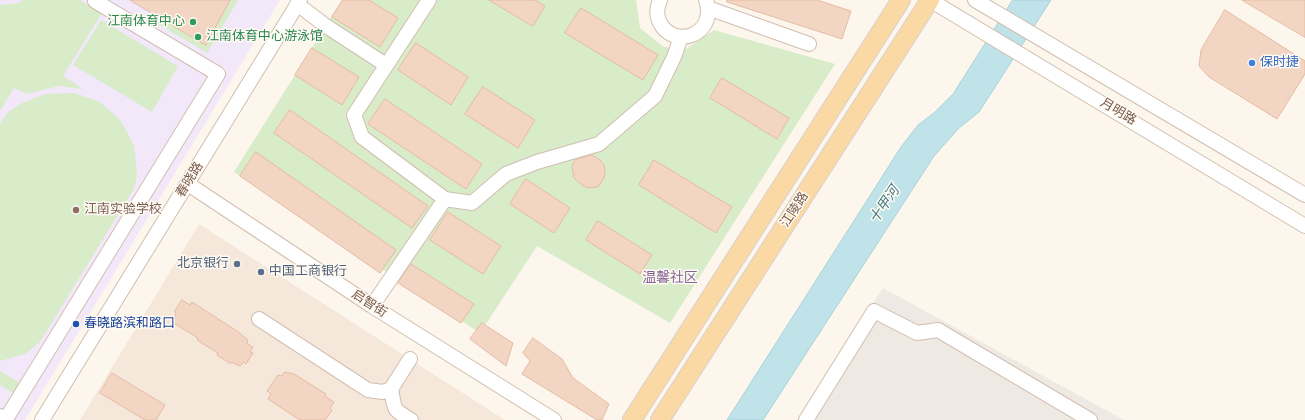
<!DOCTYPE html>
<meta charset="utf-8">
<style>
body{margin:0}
canvas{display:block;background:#fdf6ec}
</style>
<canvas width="1305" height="420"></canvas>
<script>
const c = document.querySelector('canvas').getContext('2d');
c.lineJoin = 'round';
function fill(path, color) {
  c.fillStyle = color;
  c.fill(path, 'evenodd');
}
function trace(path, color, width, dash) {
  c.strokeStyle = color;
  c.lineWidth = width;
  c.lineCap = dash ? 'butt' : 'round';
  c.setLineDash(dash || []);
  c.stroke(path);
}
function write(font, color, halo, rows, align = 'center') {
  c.font = font + ' "Roboto Condensed","Noto Sans SC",sans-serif';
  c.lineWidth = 3;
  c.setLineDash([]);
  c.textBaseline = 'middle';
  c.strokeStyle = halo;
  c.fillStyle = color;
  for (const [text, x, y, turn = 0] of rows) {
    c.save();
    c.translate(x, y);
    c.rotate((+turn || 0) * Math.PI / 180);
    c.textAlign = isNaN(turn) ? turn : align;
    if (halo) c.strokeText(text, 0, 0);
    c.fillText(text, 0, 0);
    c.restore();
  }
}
fill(new Path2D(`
 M199 224 505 420H80Z`), '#f5e8da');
fill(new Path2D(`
 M883 288 1124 420H797Z`), '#efe9e4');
fill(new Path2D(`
 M0 0H280L25 420H0Z`), '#f3e8fa');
fill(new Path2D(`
 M23 0H80L102 13 63 76 83 89 59 86 27 94 14 88 0 111V5L18 3Z
 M166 0H238L207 53 153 21Z
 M342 0H636L640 28 664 47 686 49 714 30 835 64 670 323 537 246 480 333 234 172Z
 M101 20 178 66 152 112 73 65Z
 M74 93 100 102 121 121 134 146 137 172 135 187 40 342 25 354 0 361V124L7 113 20 104 45 94Z
 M0 371 22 384 15 394 0 385Z`), '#d8ecc9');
const water = new Path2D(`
 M1013 0H1051L979 112 959 128 934 156 763 420H727L901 147 918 125 934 113 953 94Z`);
fill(water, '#bfe3e8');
trace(water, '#a5d3da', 1);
const building = new Path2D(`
 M130 0H230L206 45Z
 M343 0H369L398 18 380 47 332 17Z
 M489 0H535L545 6 533 26Z
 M727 0H817L851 11 842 39 727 2Z
 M1242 0H1305V37Z
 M581 8 658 55 643 80 565 33Z
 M1225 10 1305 61V74L1277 119 1209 77 1199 66 1201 50Z
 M416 43 468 77 451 105 398 70Z
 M312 48 359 77 342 105 295 75Z
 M722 78 789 118 777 139 710 98Z
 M483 87 535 120 518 148 465 114Z
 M385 99 482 164 466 189 368 124Z
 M290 110 428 206 412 228 274 133Z
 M256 152 396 250 380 273 240 176Z
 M592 155 600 160 604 165 605 173 604 178 598 187 587 188 581 184 574 178 572 167 575 160Z
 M654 160 732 207 716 233 639 185Z
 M526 179 570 208 554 233 510 204Z
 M448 212 501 246 483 274 430 240Z
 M598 221 652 255 640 274 586 240Z
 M411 264 474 304 461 323 398 283Z
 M182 300 190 305 192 302 237 331 248 340 247 344 253 347 250 352 253 353 246 364 244 362 240 366 234 363H229L217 355 218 353 197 340 198 338 172 322 176 315 175 311Z
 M482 323 513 343 506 366 470 339Z
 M533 338 562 359 573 378 609 404 602 420H597L522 374 530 361 523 353Z
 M285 372 294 374 326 394 325 396 334 402 330 408 332 410 325 420H300L268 399 271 394 267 391 278 375 281 376Z
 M112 373 165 405 156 420H145L100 393Z`);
fill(building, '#f3d5c3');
trace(building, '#e6bba3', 1);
const minor = new Path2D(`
 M429 0 354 115 362 137 445 199 472 203 506 174 537 162 599 144 655 96 674 57 681 37
 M660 0C657 7 656 14 659 21 673 51 718 35 706 0
 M930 0 1305 226
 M975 0 1305 195
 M297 4 326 26 386 65
 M708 8 809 44
 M188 184 372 306 554 420
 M372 306 445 199
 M259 319 368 390 383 392 391 389 410 359
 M391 389C395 410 392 409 411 420
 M0 416 6 419 218 74 95 1
 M42 420 300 0
 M806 420 874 311 917 333 938 330 1090 420`);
const major = new Path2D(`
 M632 420 901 0
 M660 420 930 0`);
trace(minor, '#d1beb0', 16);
trace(major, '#dad1cd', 20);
trace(minor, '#fff', 14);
trace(major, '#fbd9a5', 18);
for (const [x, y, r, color] of [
 [193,22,4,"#2e9e5b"],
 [198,37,4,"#2e9e5b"],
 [1252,63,4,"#3f7fe0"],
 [76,210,4,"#8d6e63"],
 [237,264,4,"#5c6f8a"],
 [261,272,4,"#5c6f8a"],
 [76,324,4,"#1a4fb4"]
]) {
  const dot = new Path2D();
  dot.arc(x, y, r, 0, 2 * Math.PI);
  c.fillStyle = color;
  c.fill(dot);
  trace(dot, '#fffaf3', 1.5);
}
write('13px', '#27864d', '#fffaf3', [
 ["江南体育中心",185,22],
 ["江南体育中心游泳馆",206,37,"left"]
], 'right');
write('13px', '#366cbe', '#fffaf3', [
 ["保时捷",1260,63]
], 'left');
write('13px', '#7a5c4d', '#fffaf3', [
 ["月明路",1118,112,31],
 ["春晓路",190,180,-58],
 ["江陵路",795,210,-57],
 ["启智街",369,304,33]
]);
write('13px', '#785e54', '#fffaf3', [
 ["江南实验学校",84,210]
], 'left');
write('13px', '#4e5e75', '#fffaf3', [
 ["北京银行",229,264],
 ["中国工商银行",269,272,"left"]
], 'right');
write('13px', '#164399', '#fffaf3', [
 ["春晓路滨和路口",84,324]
], 'left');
write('italic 14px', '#437c86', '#fffaf3', [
 ["十甲河",885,205,-56]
]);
write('14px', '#846695', '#fffaf3', [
 ["温馨社区",670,278]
]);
</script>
